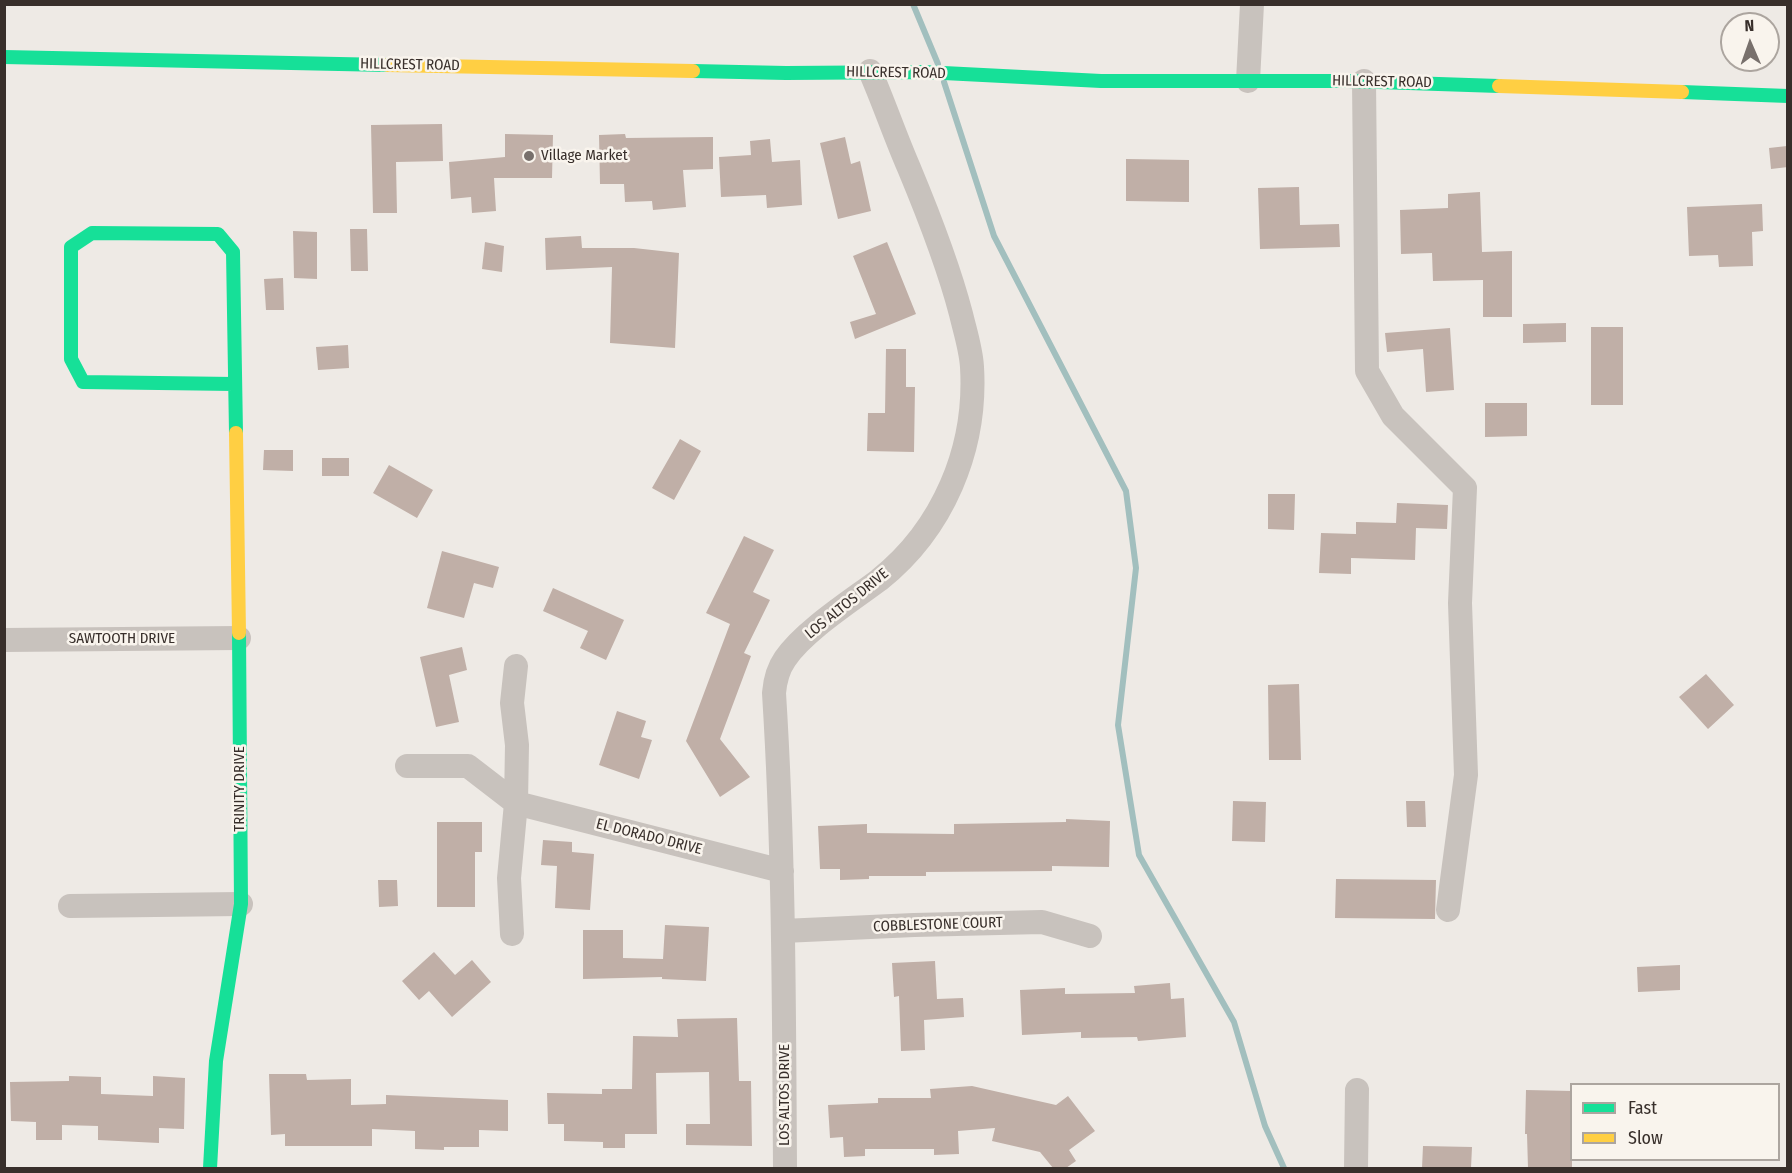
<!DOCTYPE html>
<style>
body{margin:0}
#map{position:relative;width:1792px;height:1173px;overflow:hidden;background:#eeeae5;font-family:"Fira Sans Condensed",sans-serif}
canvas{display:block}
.frame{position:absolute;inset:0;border:6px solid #382f2b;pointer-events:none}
.legend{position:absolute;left:1570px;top:1083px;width:210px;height:78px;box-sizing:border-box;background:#f9f4ed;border:2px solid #aca59f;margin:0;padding:8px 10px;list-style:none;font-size:18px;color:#382f2b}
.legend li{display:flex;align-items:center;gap:12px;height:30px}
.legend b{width:30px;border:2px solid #aca59f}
.north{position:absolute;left:1720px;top:12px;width:60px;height:60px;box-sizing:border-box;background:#f9f4ed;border:2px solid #aca59f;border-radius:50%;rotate:358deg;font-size:16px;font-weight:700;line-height:24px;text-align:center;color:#382f2b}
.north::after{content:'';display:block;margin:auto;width:21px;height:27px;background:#78706c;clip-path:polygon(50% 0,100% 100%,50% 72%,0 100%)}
</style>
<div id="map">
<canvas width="1792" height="1173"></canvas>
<div class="frame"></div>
<ul class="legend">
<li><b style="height:8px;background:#16e098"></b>Fast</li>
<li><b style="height:8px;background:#ffcf43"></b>Slow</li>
</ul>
<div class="north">N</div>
</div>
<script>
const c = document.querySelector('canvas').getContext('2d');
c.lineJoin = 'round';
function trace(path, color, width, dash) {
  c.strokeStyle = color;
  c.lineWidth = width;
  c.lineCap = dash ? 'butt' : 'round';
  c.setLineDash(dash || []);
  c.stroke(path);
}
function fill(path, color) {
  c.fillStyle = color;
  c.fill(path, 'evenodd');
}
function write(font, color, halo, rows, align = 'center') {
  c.font = font + ' "Fira Sans Condensed",sans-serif';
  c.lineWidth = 5;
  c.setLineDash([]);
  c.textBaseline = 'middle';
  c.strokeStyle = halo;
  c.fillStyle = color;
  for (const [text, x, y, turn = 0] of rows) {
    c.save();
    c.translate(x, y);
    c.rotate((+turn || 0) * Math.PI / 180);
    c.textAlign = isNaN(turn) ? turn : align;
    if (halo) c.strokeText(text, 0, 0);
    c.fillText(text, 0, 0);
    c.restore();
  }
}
trace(new Path2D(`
 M913 4 938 64
 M944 82 994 236 1126 491 1136 568 1118 725 1139 855 1234 1022 1265 1126 1284 1168`), '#a2bfbe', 6);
fill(new Path2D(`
 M442 124 443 161 396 162 397 213H373L371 125Z
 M505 134 553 135 552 178H494L496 211 472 213 471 197 451 199 449 162 505 157Z
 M625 134 626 138 713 137V169L683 170 686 207 653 210 652 201 625 202 624 184H600L599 135Z
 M845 137 851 164 860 161 871 211 838 219 820 143Z
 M770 139 772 162 800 160 802 205 767 208 766 195 721 197 719 157 751 155 750 141Z
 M1787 146 1788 167 1771 169 1769 148Z
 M1126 159 1189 160V202L1126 201Z
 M1299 187 1300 225 1339 224 1340 247 1260 249 1258 188Z
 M1480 192 1482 252 1512 251V317H1483V280L1433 281 1432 253 1401 254 1400 210 1448 208V194Z
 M1762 204 1763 231 1752 232 1753 266 1719 267 1718 255 1689 256 1687 207Z
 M350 229H367L368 271H351Z
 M293 231 317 232V279L294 278Z
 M581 236 582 248H634L679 253 675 348 610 343 612 267 546 270 545 238Z
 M485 242 504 246 502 272 482 269Z
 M887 242 916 314 855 339 850 322 876 314 853 256Z
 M283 278 284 310H266L264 279Z
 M1566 323V342L1523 343V324Z
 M1591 327H1623V405H1591Z
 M1450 328 1454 390 1426 392 1423 349 1387 352 1385 333Z
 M348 345 349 368 318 370 316 347Z
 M886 349H906V387H915L914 452 867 451 868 413H885Z
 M1485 403H1527V436L1485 437Z
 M680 439 701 451 674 500 652 488Z
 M264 450H293V471L263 470Z
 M322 458H349V476H322Z
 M389 465 433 490 417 518 373 493Z
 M1268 494H1295L1294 530 1268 529Z
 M1397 503 1448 505 1447 529 1416 528 1415 560 1351 558V574L1319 573 1321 533 1356 534V522L1396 523Z
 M744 536 774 550 753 592 770 600 744 653 751 656 720 739 750 777 720 797 686 741 730 624 706 613Z
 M442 551 499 567 493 588 474 583 464 618 427 608Z
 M553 588 624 620 606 660 580 648 588 631 543 611Z
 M462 647 467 670 449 675 459 722 436 727 420 657Z
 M1706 674 1734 705 1708 729 1679 697Z
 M1299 684 1301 760H1269L1268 685Z
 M617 711 646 721 641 737 652 740 639 779 599 765Z
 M1233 801 1266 802 1265 842 1232 841Z
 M1406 801H1425L1426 827H1407Z
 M1066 819 1110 821 1109 867 1052 866V871L926 872V876H869V879L840 880V869H820L818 826 867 824V833L954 834V824L1066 822Z
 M437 822H482V852H475V907H437Z
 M543 840 572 842V852L594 854 590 910 555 908 557 866 541 865Z
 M1336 879 1436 880 1435 919 1335 918Z
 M378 880H397L398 906 379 907Z
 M665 925 709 927 706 981 662 979V977L583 979V930H623V958L663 959Z
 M434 952 455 975 472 960 491 982 452 1017 429 991 419 1000 402 981Z
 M935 961 937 999 963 998 964 1017 924 1020 925 1050 901 1051 899 996 894 997 892 963Z
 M1680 965V990L1638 992 1637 967Z
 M1170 983 1171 999 1184 998 1186 1037 1138 1041 1137 1037 1081 1038V1032L1022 1035 1020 990 1065 988V994L1135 993 1134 986Z
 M737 1018 739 1081H751L752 1146 686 1145V1124H710L709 1072 656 1073 657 1134H625V1148H603V1142L564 1141V1124H548L547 1093 602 1094V1089H632L633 1036 678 1037 677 1019Z
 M269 1074H306L307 1080 351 1079V1105L386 1104V1095L508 1100V1131L479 1130V1147H444V1150L415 1149V1131L372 1129V1146H285V1134L271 1135Z
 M69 1076 101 1077V1094L153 1096V1076L185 1078 184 1129 159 1128V1143L98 1140V1126L62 1125V1140H36V1122L11 1121 10 1082 69 1081Z
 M972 1086 1056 1105 1068 1096 1095 1131 1069 1150 1076 1161 1066 1168H1053L1040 1152 992 1141 995 1128 958 1131 959 1154 934 1155V1149H865V1156L844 1157 843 1137 830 1138 828 1105 878 1103V1098H931L930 1089Z
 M1526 1090 1572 1091V1168H1528L1527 1134H1525Z
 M1423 1146 1472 1147 1471 1168H1422Z`), '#c0afa7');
trace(new Path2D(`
 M1248 81 1252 4
 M1364 81 1367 371 1393 416 1465 488 1460 603 1466 775 1448 910
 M4 640 239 638
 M407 766H468L516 803 782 871
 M70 906 241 904
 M783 931 914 925 1042 922 1090 936
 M512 934 509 878 516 803 517 745 512 703 516 666
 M785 1168C784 1010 784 851 774 693 775 681 778 669 785 659 804 631 851 601 879 580 943 529 977 449 972 367 971 349 965 331 961 314 948 264 929 216 909 168 895 136 884 103 870 71
 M1356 1168 1357 1090`), '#c8c2bd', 24);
trace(new Path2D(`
 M4 57 387 65
 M693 71 786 73 924 72 1101 81H1348L1499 86
 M1682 92 1788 96
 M234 384 83 382 71 359V247L92 233 218 234 233 252 236 433
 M210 1168 216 1061 241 904 239 633`), '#16e098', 14);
trace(new Path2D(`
 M387 65 693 71
 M1499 86 1682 92
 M236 433 239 633`), '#ffcf43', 14);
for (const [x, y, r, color] of [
 [529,156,6,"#78706c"]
]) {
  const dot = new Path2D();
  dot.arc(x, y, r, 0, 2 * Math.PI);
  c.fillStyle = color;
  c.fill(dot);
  trace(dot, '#f9f4ed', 2);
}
write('15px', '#382f2b', '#f9f4ed', [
 ["HILLCREST ROAD",410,65,1],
 ["HILLCREST ROAD",896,73,1],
 ["HILLCREST ROAD",1382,82,1],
 ["LOS ALTOS DRIVE",847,604,-39],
 ["SAWTOOTH DRIVE",122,639],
 ["TRINITY DRIVE",240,789,-90],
 ["EL DORADO DRIVE",649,837,14],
 ["COBBLESTONE COURT",938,925,-2],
 ["LOS ALTOS DRIVE",785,1095,-90]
]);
write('15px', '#382f2b', '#f9f4ed', [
 ["Village Market",541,156]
], 'left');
</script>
